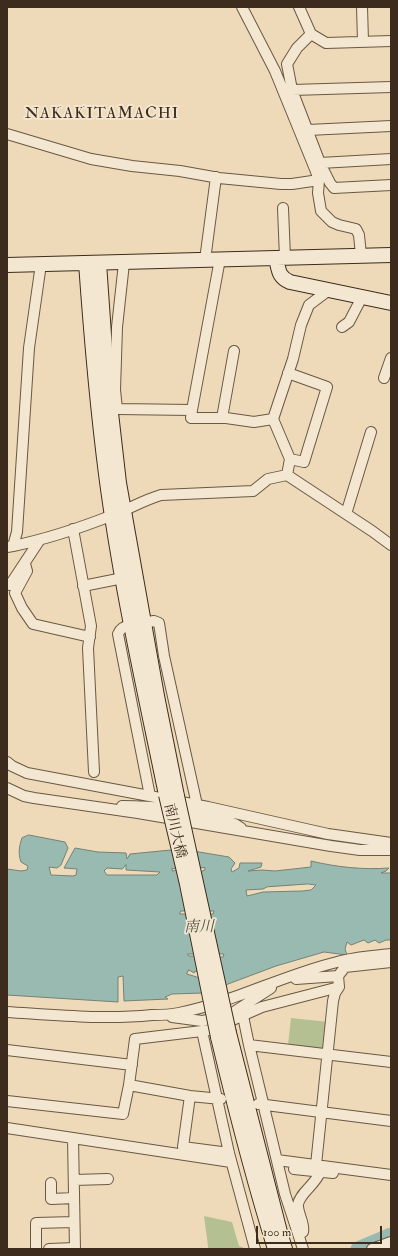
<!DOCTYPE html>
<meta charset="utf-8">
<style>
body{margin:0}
#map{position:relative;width:398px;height:1256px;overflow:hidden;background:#eedab8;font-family:"IM FELL Double Pica",serif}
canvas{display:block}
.frame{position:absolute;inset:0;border:8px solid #3d2c1d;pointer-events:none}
.scale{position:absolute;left:256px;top:1226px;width:126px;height:18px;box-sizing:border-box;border:2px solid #3d2c1d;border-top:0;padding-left:5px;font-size:12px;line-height:14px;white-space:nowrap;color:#3d2c1d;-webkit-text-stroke:3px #f4e7d1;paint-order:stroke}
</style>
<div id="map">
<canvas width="398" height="1256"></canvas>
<div class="frame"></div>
<div class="scale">100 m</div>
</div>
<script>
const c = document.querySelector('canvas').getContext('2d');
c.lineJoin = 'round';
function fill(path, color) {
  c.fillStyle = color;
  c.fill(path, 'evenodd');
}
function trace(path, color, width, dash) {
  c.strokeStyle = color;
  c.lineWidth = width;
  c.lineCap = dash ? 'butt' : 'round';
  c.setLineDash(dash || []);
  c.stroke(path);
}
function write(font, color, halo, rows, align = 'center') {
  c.font = font + ' "IM FELL Double Pica","Noto Serif JP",serif';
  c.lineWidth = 3.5;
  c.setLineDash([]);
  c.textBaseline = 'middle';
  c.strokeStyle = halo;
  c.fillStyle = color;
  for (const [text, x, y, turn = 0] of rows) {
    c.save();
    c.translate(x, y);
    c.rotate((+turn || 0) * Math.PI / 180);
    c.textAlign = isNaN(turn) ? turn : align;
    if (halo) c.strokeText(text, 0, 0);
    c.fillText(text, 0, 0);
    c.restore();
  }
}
fill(new Path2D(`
 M291 1018 329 1022 326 1050 288 1045Z
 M204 1216 232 1222 239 1246 247 1249H208V1246Z`), '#b4c092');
const water = new Path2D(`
 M29 835 65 842 68 848 61 865 57 868 49 867 51 875 73 876 76 875 77 869 64 868 75 848 98 852 126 853 127 859 130 854 181 849 229 857 235 863 231 869 232 872 239 868 240 863H262L261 867 248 871 262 870 275 871 311 867V861C336 867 363 870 389 868L386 871 381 873H391V940H386L379 943 375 940 368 943 364 940 351 945 347 942 345 949 347 955 324 952 276 966 228 984 225 986 203 993 172 994 165 997 168 999 124 1001 123 976 118 977V1002L7 995V869L21 871 27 870 28 866 21 862C18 853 19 847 22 838ZM126 865V870L160 872 157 875H107L104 871 107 868 122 869ZM205 868V870L202 871 201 874 178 870 172 871V869ZM308 884 316 885 311 890 302 891 263 892 247 896 246 890 263 889 267 887ZM181 911H214L213 914H180ZM188 954H224L223 957H219L189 956ZM189 970 194 973 195 971 207 976 200 978 187 974Z`);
fill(water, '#99bab1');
trace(water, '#748176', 1);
trace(new Path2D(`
 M358 1249 391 1235`), '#99bab1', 15);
const street = new Path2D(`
 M242 7 275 71 315 169 319 180 318 193 321 211 332 222 339 225 356 229 359 235 361 255
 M299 7 311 34 326 43 391 41
 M362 7 363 41
 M311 34 297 48 287 64 292 90 320 163 330 183 334 188 391 185
 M292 90 391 87
 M308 130 391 126
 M7 134 91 159 132 166 180 171 219 178 281 184H292L319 180
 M320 163 391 159
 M283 208 285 258
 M205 260 216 177
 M124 263 117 327 115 390 117 409 192 410 191 418H226L254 422 273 419 293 359 301 325 309 305 329 290
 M342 327 349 322 362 297
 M288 373 327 387 304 462 290 459
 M384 378 391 358
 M192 410 220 259
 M222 418 234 351
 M287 475 372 531 391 545
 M346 514 371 432
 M73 529 91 626 88 648 94 772
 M13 546C47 539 80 528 113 515 129 509 144 500 161 495L253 491 268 479 287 475 290 459 273 419
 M7 547 13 546 17 532 29 348 41 264
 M25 564 27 571 15 593 22 608 33 624 90 637
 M7 584 10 585 39 541
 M83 586 123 578
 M143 623 154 621 159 623 164 656 197 805
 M131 625C125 627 121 627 118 634L150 796
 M7 762 12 766 27 773 208 807 328 834 391 843
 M7 788 24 796 34 798 138 813 331 846 360 850H391
 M122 806C153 806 183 809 212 817 222 819 232 821 241 828
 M296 979 338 976
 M239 1009 243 1016 249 1045 285 1194 303 1249
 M7 1012C55 1015 104 1020 152 1015 161 1015 170 1015 179 1013 234 1002 283 975 337 962 354 957 373 956 391 954
 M234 1012 271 988
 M172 1017 202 1021 219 1017
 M202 1031 229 1153 255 1249
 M249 1045 391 1062
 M7 1050 132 1065
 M129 1085 190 1096 221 1099
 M190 1096 183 1147 229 1153
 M7 1101 123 1114 129 1085 135 1039 210 1030 262 1007 339 987
 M258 1104 391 1121
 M7 1128 231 1162
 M73 1138 75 1249
 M277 1160 391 1175
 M316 1165 333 1001 335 993 339 987 338 976 345 967 391 962
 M294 1169 333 1173
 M74 1180 108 1179
 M51 1183V1199L74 1198
 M298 1234 303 1232C305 1223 297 1213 298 1204 300 1193 316 1184 320 1172
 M36 1249V1223L74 1222
 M49 1249 75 1248
 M372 1249 391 1242`);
const secondary = new Path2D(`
 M276 258C279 270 278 277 290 282L391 303
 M86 263C91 333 97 404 106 474 120 582 144 688 166 795
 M99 263 107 378 119 483 157 696 177 796
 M7 265 391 255
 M229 1033 280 1232 285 1249
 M218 1037C235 1108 253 1179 275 1249`);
trace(street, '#695844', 12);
trace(secondary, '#3d2c1d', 16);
trace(street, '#f4e7d1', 10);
trace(secondary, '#f4e7d1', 14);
const secondaryBridge = new Path2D(`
 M166 795 187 884 218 1037
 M177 796 229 1033`);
trace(secondaryBridge, '#3d2c1d', 16, []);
trace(secondaryBridge, '#f4e7d1', 14);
write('14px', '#3d2c1d', '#f4e7d1', [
 ["南川大橋",174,831,77]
]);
write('italic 15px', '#545042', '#f4e7d1', [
 ["南川",199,928,-1]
]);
c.letterSpacing = '1px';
write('16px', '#3d2c1d', '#f4e7d1', [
 ["NAKAKITAMACHI",102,115]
]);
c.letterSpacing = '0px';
</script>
